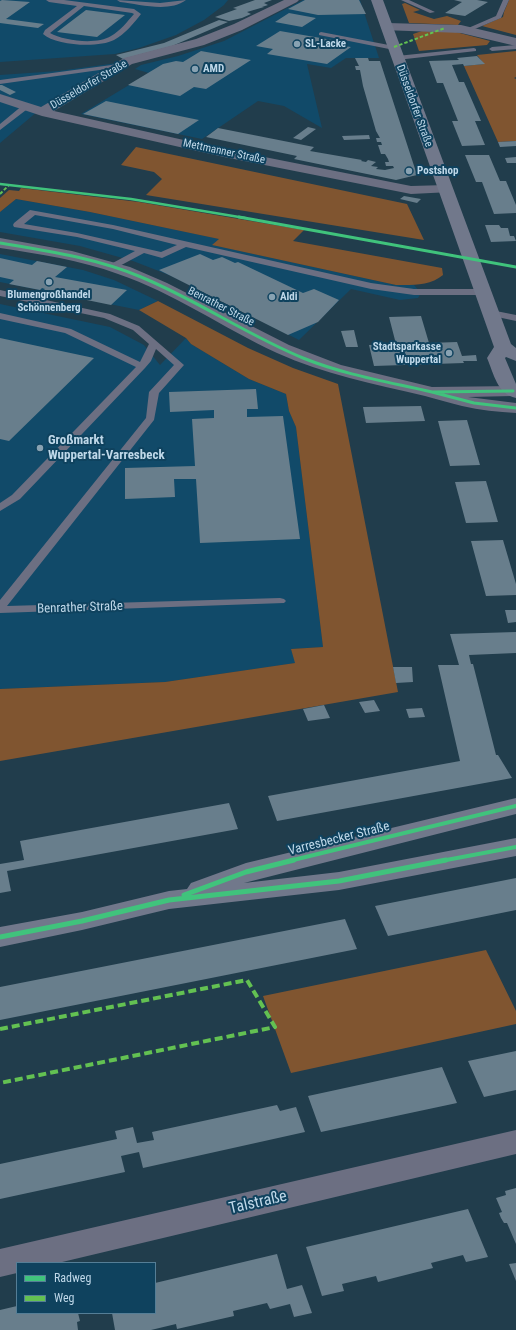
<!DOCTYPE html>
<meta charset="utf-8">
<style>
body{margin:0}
#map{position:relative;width:516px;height:1330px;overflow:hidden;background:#213d4c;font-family:"Roboto Condensed",sans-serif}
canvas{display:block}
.legend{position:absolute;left:16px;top:1262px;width:140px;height:52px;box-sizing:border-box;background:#0f425e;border:1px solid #557e96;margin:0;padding:5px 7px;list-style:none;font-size:12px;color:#bfd8e9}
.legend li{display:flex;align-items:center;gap:8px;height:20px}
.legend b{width:20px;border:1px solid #557e96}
</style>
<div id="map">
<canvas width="516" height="1330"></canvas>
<ul class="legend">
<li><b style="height:5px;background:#40c37c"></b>Radweg</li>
<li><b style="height:5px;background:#63c152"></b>Weg</li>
</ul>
</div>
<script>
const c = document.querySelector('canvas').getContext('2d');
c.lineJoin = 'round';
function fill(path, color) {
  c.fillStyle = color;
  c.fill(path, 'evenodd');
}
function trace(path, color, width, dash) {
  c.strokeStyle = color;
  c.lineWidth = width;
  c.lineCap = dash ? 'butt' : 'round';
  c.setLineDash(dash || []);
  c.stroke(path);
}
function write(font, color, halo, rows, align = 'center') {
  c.font = font + ' "Roboto Condensed",sans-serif';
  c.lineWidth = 4;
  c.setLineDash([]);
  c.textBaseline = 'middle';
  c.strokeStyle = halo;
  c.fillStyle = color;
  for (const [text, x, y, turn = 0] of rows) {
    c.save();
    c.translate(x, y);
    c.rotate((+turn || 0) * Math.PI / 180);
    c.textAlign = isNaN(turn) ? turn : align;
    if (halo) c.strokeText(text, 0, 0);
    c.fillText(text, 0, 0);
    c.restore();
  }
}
fill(new Path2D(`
 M0 0H228L224 5 204 20 176 35 139 48 115 54 0 62Z
 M303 0H360L379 58H346L331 68 307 64 322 128 284 106 258 101 202 139 81 114 149 73 135 69 141 65 178 56 224 41Z
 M117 63 44 106 0 143V75L58 71Z
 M16 199 90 212 220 239 213 245 396 285H414L421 293 418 298 400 300 351 289 299 340 174 277 133 261 80 246 0 232V212Z
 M0 254 83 270 114 280 158 301 139 310 0 282Z
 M0 304 110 327 144 345 160 365 186 338 191 344 249 379 286 394 289 411 296 427 323 647 291 649 296 663 165 682 0 689Z`), '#114a69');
fill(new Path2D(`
 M509 0H516V35L482 26 503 17 504 12Z
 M405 3 420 10 413 12 434 19 447 16 461 21 458 25 409 23 402 4Z
 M422 31 456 32 490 41 487 45 419 51 413 34Z
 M516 51V77L514 78 516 79V141L498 142 464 66 484 64 477 55Z
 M136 147 407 204 424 240 146 195 162 179 154 172 121 165Z
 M21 188 139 202 304 230 293 241 442 268 443 275C430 286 413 285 396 285L212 245 219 239 90 212 16 199 0 212V198L9 190 19 191Z
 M158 301 248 348 293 368 338 384 398 692 0 761V689L165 682 295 663 291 649 323 647 296 427 289 411 286 394 249 379 191 344 186 338 139 310Z
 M486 950 516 1011V1024L291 1073 263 996Z`), '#805530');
fill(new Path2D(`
 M2 0 30 2 6 19 44 24 38 28 0 23V1Z
 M255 0H272L264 3 268 5 262 7H264L247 12 251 14 242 18 229 21 215 17 237 9 233 8Z
 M305 0H359L366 14 318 15 288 9Z
 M454 0H477L488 2 465 16 445 13 462 2Z
 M86 10 125 15 97 37 57 32Z
 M289 13 316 18 302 27 275 22Z
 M219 20 228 22 172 46 123 59 116 55 164 43Z
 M280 31 338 41 331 46 334 47 337 45 351 47 327 64 267 54 273 49 256 46Z
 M201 51 251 60 206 89 194 87 180 96 128 85 163 64 176 61 183 62Z
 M477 56 485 64 464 66 463 64 452 65 459 82H464L481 121H475L485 145 462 146 452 121H458L443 83H437L429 61 459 60 457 58Z
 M355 58H368L369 61H380L417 175 396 180 294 159 297 156 206 137 218 128 314 147 310 151 362 160 361 161 366 162 368 160 376 162 371 166 378 167 376 169 385 170 394 168 393 166H386L385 162H389L388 159 385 154H381L378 145H382L381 142H377L376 138H380L376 131 363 86 360 70H356L355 66H359Z
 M0 85H2L16 92 10 95 0 90Z
 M106 101 199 120 178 134 83 114Z
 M308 127 316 129 301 140 293 138Z
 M369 135 370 139 344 140 342 136Z
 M516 141V146L500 147 498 142Z
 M465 155H489L500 181H506L516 205V213L494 214 482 182H476Z
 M516 157V163H507L505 158Z
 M404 196 421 199 417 203 400 199Z
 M485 225H499L501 228H508L510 236H514L516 241 491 242Z
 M200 254 213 260 222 257 235 263 238 262 303 293 314 289 339 300 318 322 288 335 159 270Z
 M0 258 32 265 37 261 67 267 55 277 127 290 111 305 43 291 45 289 42 288 40 290 9 284 14 280 0 277Z
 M421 316 429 343 457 342 462 356 476 355 477 361H463L464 363 374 366 369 345 396 344 389 317Z
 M354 330 358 347H346L341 331Z
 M0 338 94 358 9 441 0 439Z
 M256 389 258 409H247V417L283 416 300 539 200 543 196 479H174L175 497 125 499V468L195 466 192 419 214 418V410L170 412 169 392Z
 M421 406 425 421 366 423 363 407Z
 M467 420 480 465 450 466 438 421Z
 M486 481 498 522 466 523 455 482Z
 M503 540 516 584V595L486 596 471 541Z
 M505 610H516V622L508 623Z
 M516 632V653L469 655 471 664H473L496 755H498L512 778 277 821 268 796 460 761 438 665H459L450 634Z
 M393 667H412L413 682 396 683Z
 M374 700 380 711 365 713 359 702Z
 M324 705 330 718 308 721 303 709Z
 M422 708 425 717 409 718 406 709Z
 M229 803 238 829 7 871 11 891 0 893V864L24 860 20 841Z
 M516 878V910L388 936 375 906Z
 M345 919 357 949 0 1020V987Z
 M516 1051V1090L484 1097 468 1061Z
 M442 1067 457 1103 321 1132 308 1096Z
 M277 1105 280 1111 296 1107 305 1132 143 1168 139 1152 121 1156 125 1172 0 1199V1164L117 1139 115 1131 133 1127 137 1143 154 1140 152 1132Z
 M516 1188V1244L507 1223H504L501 1218 499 1213 502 1212 496 1198 506 1195 505 1191Z
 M468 1209 488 1257 466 1262 463 1255 431 1263 433 1268 378 1282 376 1276 342 1284 344 1291 322 1296 306 1247Z
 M277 1254 287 1289 302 1285 312 1313 294 1317 290 1304 270 1309 267 1303 233 1311 234 1316 177 1329 176 1324 151 1330H115L112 1313H155V1283Z
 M516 1263V1281L509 1264Z
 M17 1306V1313H78L80 1321 77 1322 78 1330H0V1310Z`), '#687e8c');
fill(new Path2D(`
 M46 0H64L134 9 141 14C134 23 125 34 114 40 99 48 56 46 43 34L45 30 77 6 49 2ZM84 6 132 13 134 14C127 22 120 31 111 36 97 45 64 41 50 33Z
 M117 0 160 3 186 0C169 13 139 4 120 2Z
 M401 0H409L435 12 430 13Z
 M503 0H509L501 18 470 31H466V29L496 16Z
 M321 32 394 46 397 48 394 50 319 35V33Z
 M516 45V49L492 51 489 49 492 47Z
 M474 48 476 49V51L397 60 394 58 397 56Z
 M119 64 121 65V67L0 84V80Z
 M23 105H29L30 107 0 130V124Z
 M30 210 113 225 371 283 414 289H483L487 292 483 295H414L371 289 186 247 162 258 144 253 112 270 109 269 108 267 109 265 135 251 77 237 14 227 13 225 14 223ZM35 215 113 229 177 245 161 252 77 233 24 224Z
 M0 290 110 314 139 326 184 365 159 393 154 420 7 606 280 598 284 599 286 601 284 603 0 613V600L146 418 149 392 174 365 156 349 151 361 145 368 20 499 0 511V503L12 495 136 367 65 333 0 319V313L71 329 140 362 149 344 133 330 104 318 0 296Z
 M491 310 516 315V321L488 315 487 313 488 311Z`), '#6c6f82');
fill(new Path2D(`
 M284 0H299L297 2 242 30 204 45 132 64 54 111 224 149 411 186 446 185 451 186 453 189 451 192 411 194 224 157 42 116 0 102V94L41 107 124 58 196 39 234 24Z
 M387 23 461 25 516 38V46L461 33 383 30 381 27 383 24Z
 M0 238 72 251 130 267 167 283 289 345 341 365 432 387 516 386V396H513L468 397 516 403V413C498 412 480 410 462 406 449 403 437 399 425 396 374 384 324 374 277 353 223 328 174 293 118 274 80 260 40 254 0 248Z
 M516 1130V1154L58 1263H17V1273L0 1277V1249Z`), '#6c6f82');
fill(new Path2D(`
 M371 0H383L511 344 516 348V361L506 357 505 358 516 384V398C497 394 494 374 487 358L494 347Z
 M516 798V814L244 883 339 872 516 838V856L339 890 169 909 82 930 0 947V927L82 912 169 891 187 889 191 883 246 863Z`), '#71788b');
trace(new Path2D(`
 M394 47 445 28
 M0 194 9 185`), '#63c152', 2, [3.5, 2]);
trace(new Path2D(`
 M0 1029 247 980 275 1027 0 1083`), '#63c152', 4, [8, 4]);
trace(new Path2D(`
 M0 184 131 199 245 218`), '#40c37c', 2.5);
trace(new Path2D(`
 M239 217 516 267
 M0 243C48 251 96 258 141 277 197 300 247 335 303 358 345 375 389 382 432 392
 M513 391 432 392 474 403 516 408`), '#40c37c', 3);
trace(new Path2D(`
 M289 861 516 806
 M441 861 516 847`), '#40c37c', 4);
trace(new Path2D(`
 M184 895 246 872 294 860
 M0 937 82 921 169 900 339 881 446 860`), '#40c37c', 5);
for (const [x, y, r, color] of [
 [297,44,4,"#88a2b2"],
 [195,69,4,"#88a2b2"],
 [409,171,4,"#88a2b2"],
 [49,282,4,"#88a2b2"],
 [272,297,4,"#88a2b2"],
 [449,353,4,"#88a2b2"],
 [40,448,4,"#88a2b2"]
]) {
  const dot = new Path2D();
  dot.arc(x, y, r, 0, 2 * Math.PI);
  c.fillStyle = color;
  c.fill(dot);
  trace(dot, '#0f425e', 1.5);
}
write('bold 11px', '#bfd8e9', '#0f425e', [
 ["SL-Lacke",305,44],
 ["AMD",203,69],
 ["Postshop",417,171],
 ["Blumengroßhandel",49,295,"center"],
 ["Schönnenberg",49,308,"center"],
 ["Aldi",280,297],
 ["Stadtsparkasse",441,347,"right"],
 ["Wuppertal",441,360,"right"]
], 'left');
write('11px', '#bfd8e9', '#0f425e', [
 ["Düsseldorfer Straße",89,85,-30],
 ["Düsseldorfer Straße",414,106,70],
 ["Mettmanner Straße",224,152,12],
 ["Benrather Straße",221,307,27]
]);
write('bold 13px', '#bfd8e9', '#0f425e', [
 ["Großmarkt",48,441],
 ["Wuppertal-Varresbeck",48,456]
], 'left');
write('13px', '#bfd8e9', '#0f425e', [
 ["Benrather Straße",80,608,-2],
 ["Varresbecker Straße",339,839,-14]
]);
write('16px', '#bfd8e9', '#0f425e', [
 ["Talstraße",258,1203,-13]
]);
</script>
